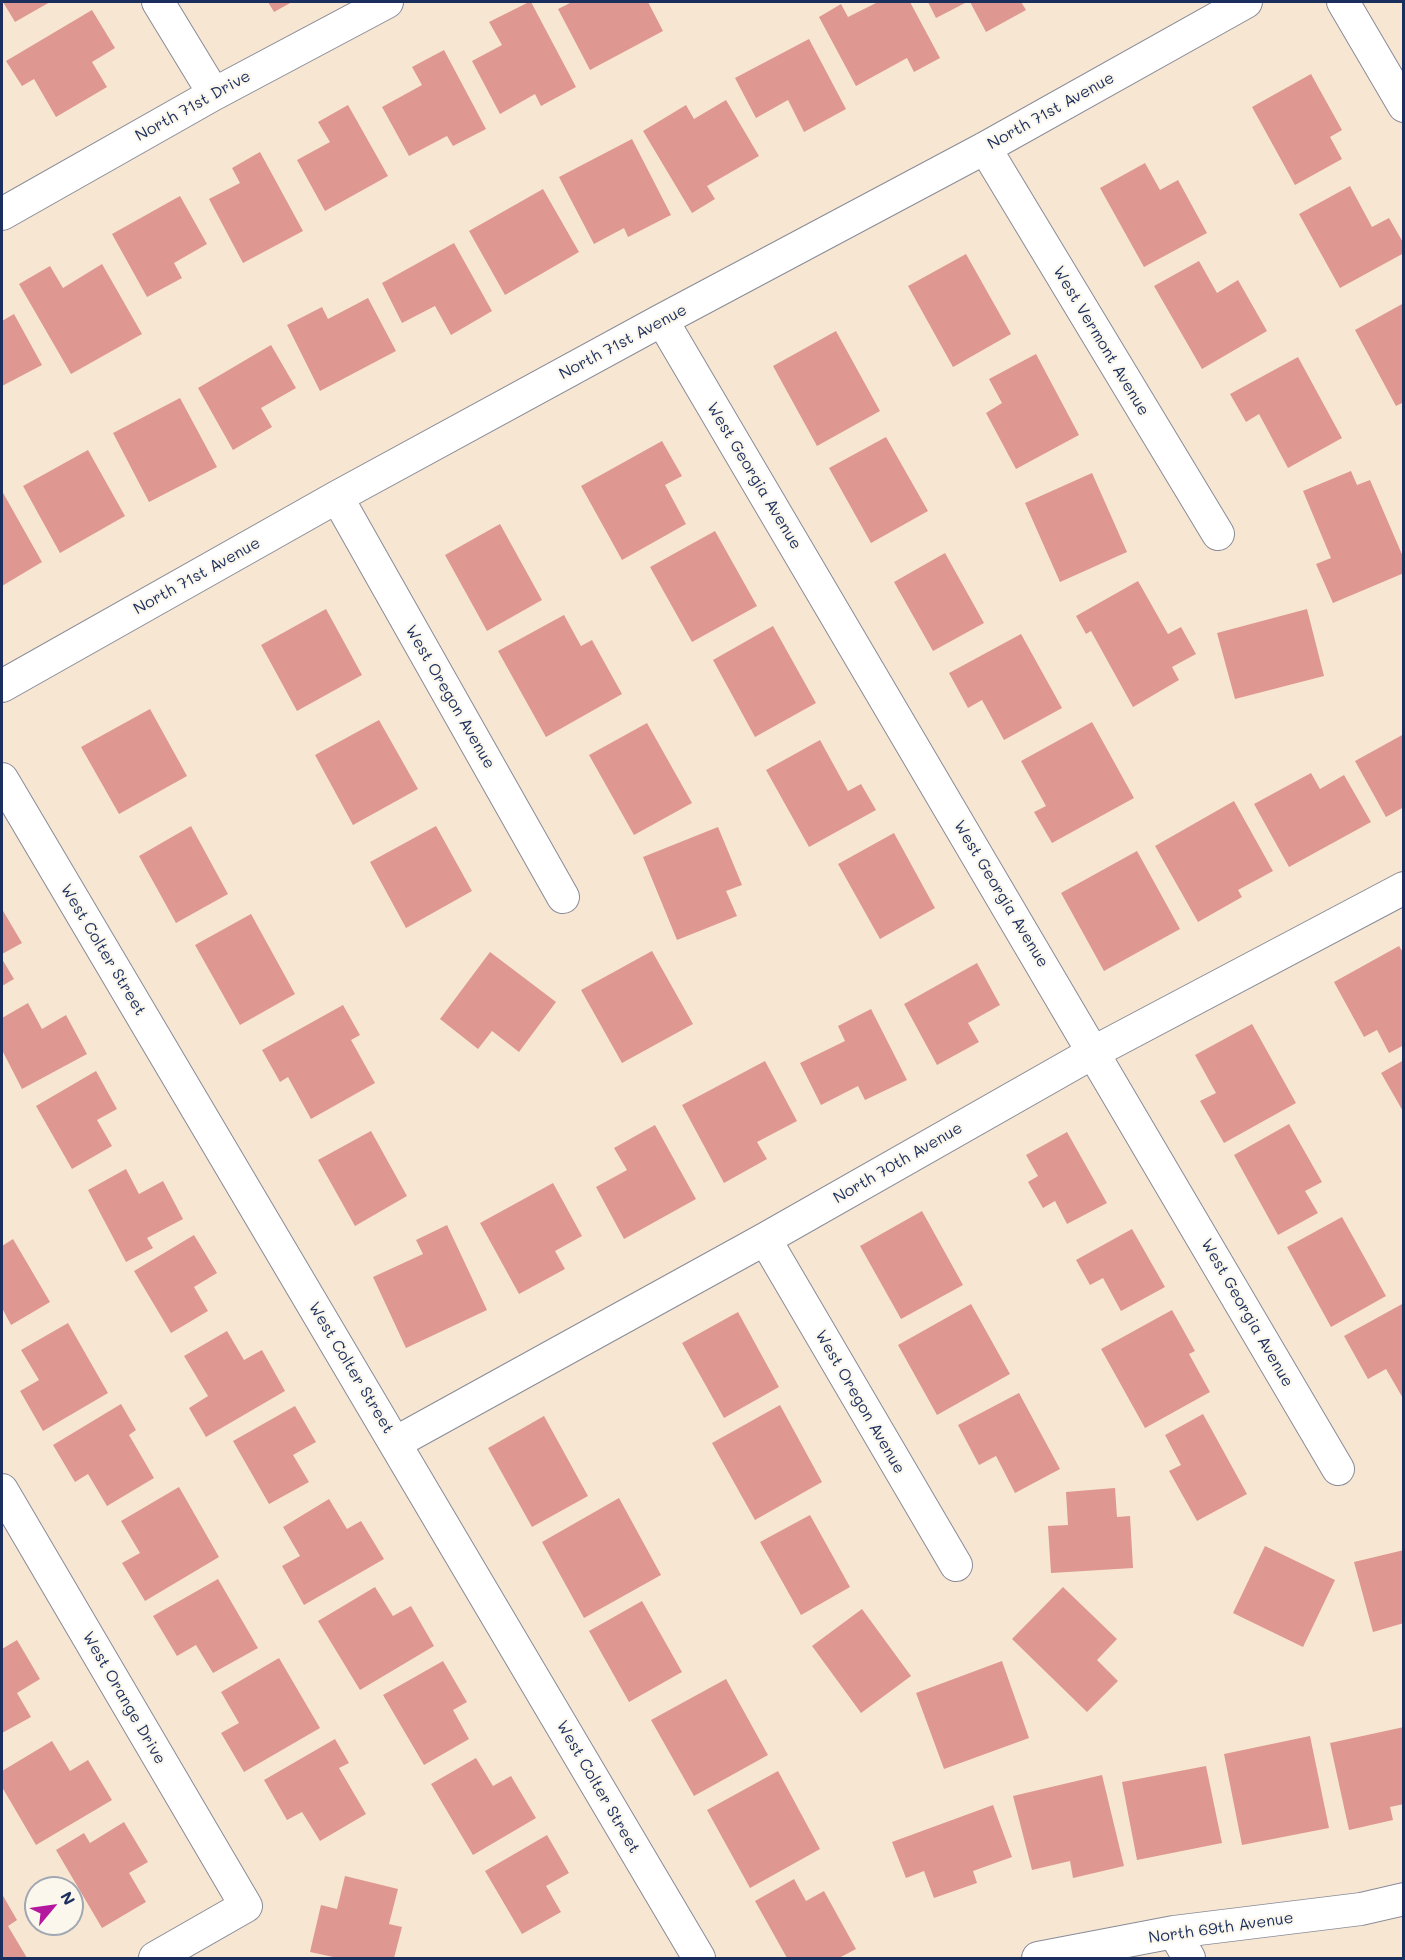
<!DOCTYPE html>
<style>
body{margin:0}
#map{position:relative;width:1405px;height:1960px;overflow:hidden;background:#f7e7d2;font-family:Mali,sans-serif}
canvas{display:block}
.frame{position:absolute;inset:0;border:3px solid #1b2f5e;pointer-events:none}
.north{position:absolute;left:24px;top:1876px;width:60px;height:60px;box-sizing:border-box;background:#fbf7ec;border:2px solid #a1a7b3;border-radius:50%;rotate:61deg;font-size:16px;font-weight:700;line-height:24px;text-align:center;color:#1b2f5e}
.north::after{content:'';display:block;margin:auto;width:21px;height:27px;background:#b5179e;clip-path:polygon(50% 0,100% 100%,50% 72%,0 100%)}
</style>
<div id="map">
<canvas width="1405" height="1960"></canvas>
<div class="frame"></div>
<div class="north">N</div>
</div>
<script>
const c = document.querySelector('canvas').getContext('2d');
c.lineJoin = 'round';
function fill(path, color) {
  c.fillStyle = color;
  c.fill(path, 'evenodd');
}
function trace(path, color, width, dash) {
  c.strokeStyle = color;
  c.lineWidth = width;
  c.lineCap = dash ? 'butt' : 'round';
  c.setLineDash(dash || []);
  c.stroke(path);
}
function write(font, color, halo, rows, align = 'center') {
  c.font = font + ' Mali,sans-serif';
  c.lineWidth = 4.5;
  c.setLineDash([]);
  c.textBaseline = 'middle';
  c.strokeStyle = halo;
  c.fillStyle = color;
  for (const [text, x, y, turn = 0] of rows) {
    c.save();
    c.translate(x, y);
    c.rotate((+turn || 0) * Math.PI / 180);
    c.textAlign = isNaN(turn) ? turn : align;
    if (halo) c.strokeText(text, 0, 0);
    c.fillText(text, 0, 0);
    c.restore();
  }
}
fill(new Path2D(`
 M3 2H50L15 22Z
 M268 2H292L274 12Z
 M529 2H531L576 87 541 106 535 94 500 114 472 61 502 45 489 22Z
 M572 2H648L663 31 590 70 558 9Z
 M878 2H910L940 58 914 72 907 58 856 86 819 17 841 4 848 17Z
 M928 2H967L936 18Z
 M970 2H1021L1026 10 986 32Z
 M92 10 115 48 92 62 107 87 56 117 34 79 22 86 6 61Z
 M809 39 846 109 804 132 788 100 756 118 735 78Z
 M444 50 486 129 453 146 447 136 409 156 382 107 422 85 412 67Z
 M1311 74 1342 130 1330 137 1342 159 1295 185 1252 107Z
 M726 100 759 156 707 186 715 199 692 213 643 131 686 105 694 119Z
 M348 105 388 176 325 211 297 160 330 142 318 122Z
 M632 139 671 215 628 237 624 228 594 244 559 177Z
 M260 152 303 231 243 263 209 199 240 183 232 168Z
 M1145 163 1160 190 1178 180 1207 233 1144 267 1100 188Z
 M1350 186 1372 227 1389 218 1404 244V253L1340 288 1299 214Z
 M543 189 579 252 505 295 469 231Z
 M180 196 207 244 174 263 182 278 147 297 112 234Z
 M454 243 492 311 451 335 435 306 402 323 382 283Z
 M966 254 1011 334 953 367 908 286Z
 M1199 261 1217 293 1238 280 1267 331 1202 369 1154 286Z
 M102 264 142 334 71 374 19 284 50 266 63 288Z
 M368 298 396 351 320 391 287 325 322 307 328 319Z
 M1404 303V402L1396 406 1355 330Z
 M14 314 42 365 2 386V321Z
 M836 331 880 411 817 446 773 366Z
 M271 345 296 388 261 408 272 427 233 450 198 388Z
 M1036 354 1079 435 1016 469 986 413 1002 403 989 379Z
 M1298 357 1342 438 1288 468 1259 414 1246 422 1230 394Z
 M180 398 217 467 149 502 113 433Z
 M886 437 928 511 871 543 829 468Z
 M662 441 682 476 665 485 686 524 622 560 581 486Z
 M88 450 125 516 60 553 23 486Z
 M1351 471 1357 485 1370 480 1404 559V573L1333 603 1316 564 1331 558 1303 491Z
 M1092 473 1127 552 1060 582 1025 503Z
 M2 491 42 562 2 586Z
 M500 524 542 600 487 631 445 555Z
 M715 531 757 606 692 642 650 567Z
 M945 553 984 623 933 651 894 582Z
 M1138 581 1168 634 1181 627 1196 654 1172 667 1179 680 1133 707 1091 631 1086 634 1076 616Z
 M326 609 362 675 297 711 261 645Z
 M1307 609 1324 676 1235 699 1217 633Z
 M564 615 581 646 592 640 622 694 546 737 498 651Z
 M773 626 816 703 755 737 713 660Z
 M1021 634 1062 708 1004 740 982 700 968 708 949 673Z
 M150 709 187 776 119 814 81 747Z
 M379 720 418 789 353 825 315 755Z
 M1092 722 1134 798 1052 843 1034 812 1046 806 1021 761Z
 M647 723 692 803 634 835 589 755Z
 M1404 734V807L1386 817 1355 761Z
 M820 740 848 791 861 784 876 810 809 847 766 770Z
 M1311 773 1320 789 1344 775 1371 822 1289 867 1254 804Z
 M1234 801 1273 871 1238 890 1242 897 1198 922 1155 846Z
 M191 826 228 894 176 923 139 856Z
 M436 826 472 891 406 928 370 862Z
 M718 827 742 885 726 891 737 916 677 940 643 857Z
 M894 833 935 908 880 939 838 864Z
 M1137 851 1180 929 1104 971 1061 893Z
 M2 909 22 943 2 954Z
 M251 914 295 994 240 1025 195 945Z
 M1399 946 1404 954V1045L1389 1053 1377 1030 1364 1037 1334 982Z
 M652 951 693 1024 622 1063 581 990Z
 M490 952 556 1002 519 1052 492 1031 478 1049 440 1019Z
 M2 959 14 979 2 986Z
 M977 963 1000 1005 968 1023 979 1042 937 1065 904 1004Z
 M28 1003 42 1029 66 1015 87 1054 22 1089 2 1050V1018Z
 M343 1005 360 1035 351 1040 375 1083 311 1119 288 1077 280 1082 262 1050Z
 M871 1009 907 1080 865 1100 858 1086 821 1105 800 1063 845 1041 838 1026Z
 M1252 1024 1296 1103 1224 1143 1200 1101 1216 1093 1195 1055Z
 M1404 1060V1113L1381 1073Z
 M765 1061 797 1121 757 1142 767 1159 724 1183 682 1105Z
 M96 1071 117 1109 97 1120 112 1146 72 1169 36 1106Z
 M1289 1124 1322 1182 1305 1191 1318 1213 1278 1235 1234 1155Z
 M655 1125 696 1199 624 1239 596 1187 627 1170 614 1148Z
 M371 1131 407 1196 355 1226 318 1160Z
 M1067 1132 1107 1203 1067 1224 1055 1201 1043 1208 1028 1182 1038 1176 1026 1155Z
 M126 1169 139 1194 163 1181 183 1219 147 1238 153 1248 126 1262 88 1190Z
 M553 1183 582 1236 555 1251 565 1269 519 1294 480 1223Z
 M922 1211 963 1285 901 1319 860 1246Z
 M1342 1217 1386 1296 1331 1327 1287 1247Z
 M447 1225 487 1310 406 1348 373 1277 423 1254 416 1240Z
 M1132 1229 1165 1287 1121 1311 1103 1278 1090 1285 1076 1260Z
 M194 1235 217 1273 194 1287 208 1311 171 1333 134 1271Z
 M13 1239 50 1302 11 1325 2 1308V1246Z
 M1404 1303V1400L1386 1369 1368 1379 1344 1336Z
 M971 1304 1010 1374 937 1415 898 1345Z
 M1172 1310 1195 1351 1189 1354 1210 1392 1145 1428 1101 1349Z
 M738 1312 779 1387 724 1418 682 1343Z
 M68 1323 108 1393 43 1431 20 1391 39 1380 21 1350Z
 M227 1331 244 1360 262 1350 285 1391 206 1437 189 1408 208 1396 184 1356Z
 M1019 1393 1060 1469 1015 1493 996 1456 979 1465 958 1425Z
 M121 1404 136 1430 129 1435 154 1478 107 1506 88 1474 75 1482 53 1445Z
 M780 1405 822 1482 755 1520 712 1443Z
 M295 1406 316 1442 293 1455 309 1482 269 1504 233 1441Z
 M1203 1414 1247 1494 1197 1521 1169 1471 1181 1465 1165 1435Z
 M544 1416 588 1496 532 1527 488 1448Z
 M179 1487 219 1557 145 1601 122 1563 140 1553 121 1521Z
 M1115 1488 1117 1517 1130 1516 1133 1568 1051 1573 1048 1526 1068 1525 1066 1492Z
 M619 1498 661 1575 584 1618 542 1542Z
 M329 1499 347 1529 361 1521 384 1559 304 1605 282 1566 300 1556 283 1527Z
 M810 1515 850 1587 801 1615 760 1542Z
 M1265 1546 1335 1580 1303 1647 1233 1613Z
 M1404 1550V1623L1373 1632 1354 1562Z
 M218 1579 258 1648 213 1673 196 1645 177 1656 153 1616Z
 M375 1587 393 1616 411 1606 434 1646 360 1690 318 1621Z
 M1063 1587 1117 1639 1097 1660 1118 1681 1087 1712 1012 1639Z
 M642 1601 682 1672 629 1702 589 1631Z
 M862 1609 911 1676 861 1713 812 1646Z
 M17 1640 40 1679 17 1693 31 1717 2 1733V1649Z
 M279 1658 320 1728 244 1772 221 1733 239 1723 221 1692Z
 M443 1661 467 1702 453 1710 469 1739 424 1765 383 1695Z
 M1002 1661 1029 1738 944 1769 916 1693Z
 M726 1679 768 1755 694 1796 651 1720Z
 M1404 1727V1804L1390 1807 1393 1820 1349 1830 1330 1743Z
 M1310 1736 1329 1828 1242 1845 1224 1754Z
 M335 1739 349 1763 339 1768 366 1814 320 1841 302 1812 287 1820 264 1780Z
 M52 1741 70 1771 88 1760 112 1800 36 1845 2 1787V1771Z
 M476 1758 493 1786 511 1776 536 1818 473 1855 431 1784Z
 M1206 1766 1222 1843 1137 1860 1122 1782Z
 M778 1771 820 1849 750 1888 707 1810Z
 M1102 1775 1124 1866 1073 1878 1070 1861 1032 1870 1013 1796Z
 M993 1805 1012 1857 973 1871 977 1883 934 1898 924 1871 906 1878 892 1842Z
 M124 1822 148 1862 129 1873 146 1902 102 1928 56 1850 84 1833 90 1843Z
 M547 1835 569 1873 546 1886 561 1912 522 1934 485 1871Z
 M345 1876 398 1889 389 1924 402 1927 394 1958H338L310 1952 321 1905 337 1909Z
 M794 1879 806 1901 824 1891 856 1949 839 1958H787L755 1901Z
 M2 1894 17 1920 8 1926 27 1958H2Z`), '#df9791');
const minor = new Path2D(`
 M158 2 214 94
 M1343 2 1404 106
 M985 148 1218 534
 M2 214 214 94 387 2
 M662 320 1338 1469
 M337 497 563 897
 M2 686 337 497 662 320 985 148 1246 2
 M2 779 699 1958
 M765 1239 956 1565
 M395 1443 765 1239 1094 1052 1404 888
 M2 1490 246 1906 155 1958
 M1174 1932 1189 1958
 M1038 1958 1174 1932 1361 1909 1404 1899`);
trace(minor, '#898b98', 34);
trace(minor, '#fff', 32);
write('16px', '#1b2f5e', '#fbf7ec', [
 ["North 71st Drive",193,106,-29],
 ["North 71st Avenue",1051,111,-29],
 ["West Vermont Avenue",1101,341,59],
 ["North 71st Avenue",623,342,-28],
 ["West Georgia Avenue",754,476,59],
 ["North 71st Avenue",197,576,-29],
 ["West Oregon Avenue",450,697,60],
 ["West Georgia Avenue",1001,894,59],
 ["West Colter Street",103,950,59],
 ["North 70th Avenue",898,1163,-30],
 ["West Georgia Avenue",1247,1313,60],
 ["West Colter Street",351,1368,59],
 ["West Oregon Avenue",860,1402,60],
 ["West Orange Drive",124,1698,60],
 ["West Colter Street",598,1787,60],
 ["North 69th Avenue",1221,1928,-8]
]);
</script>
